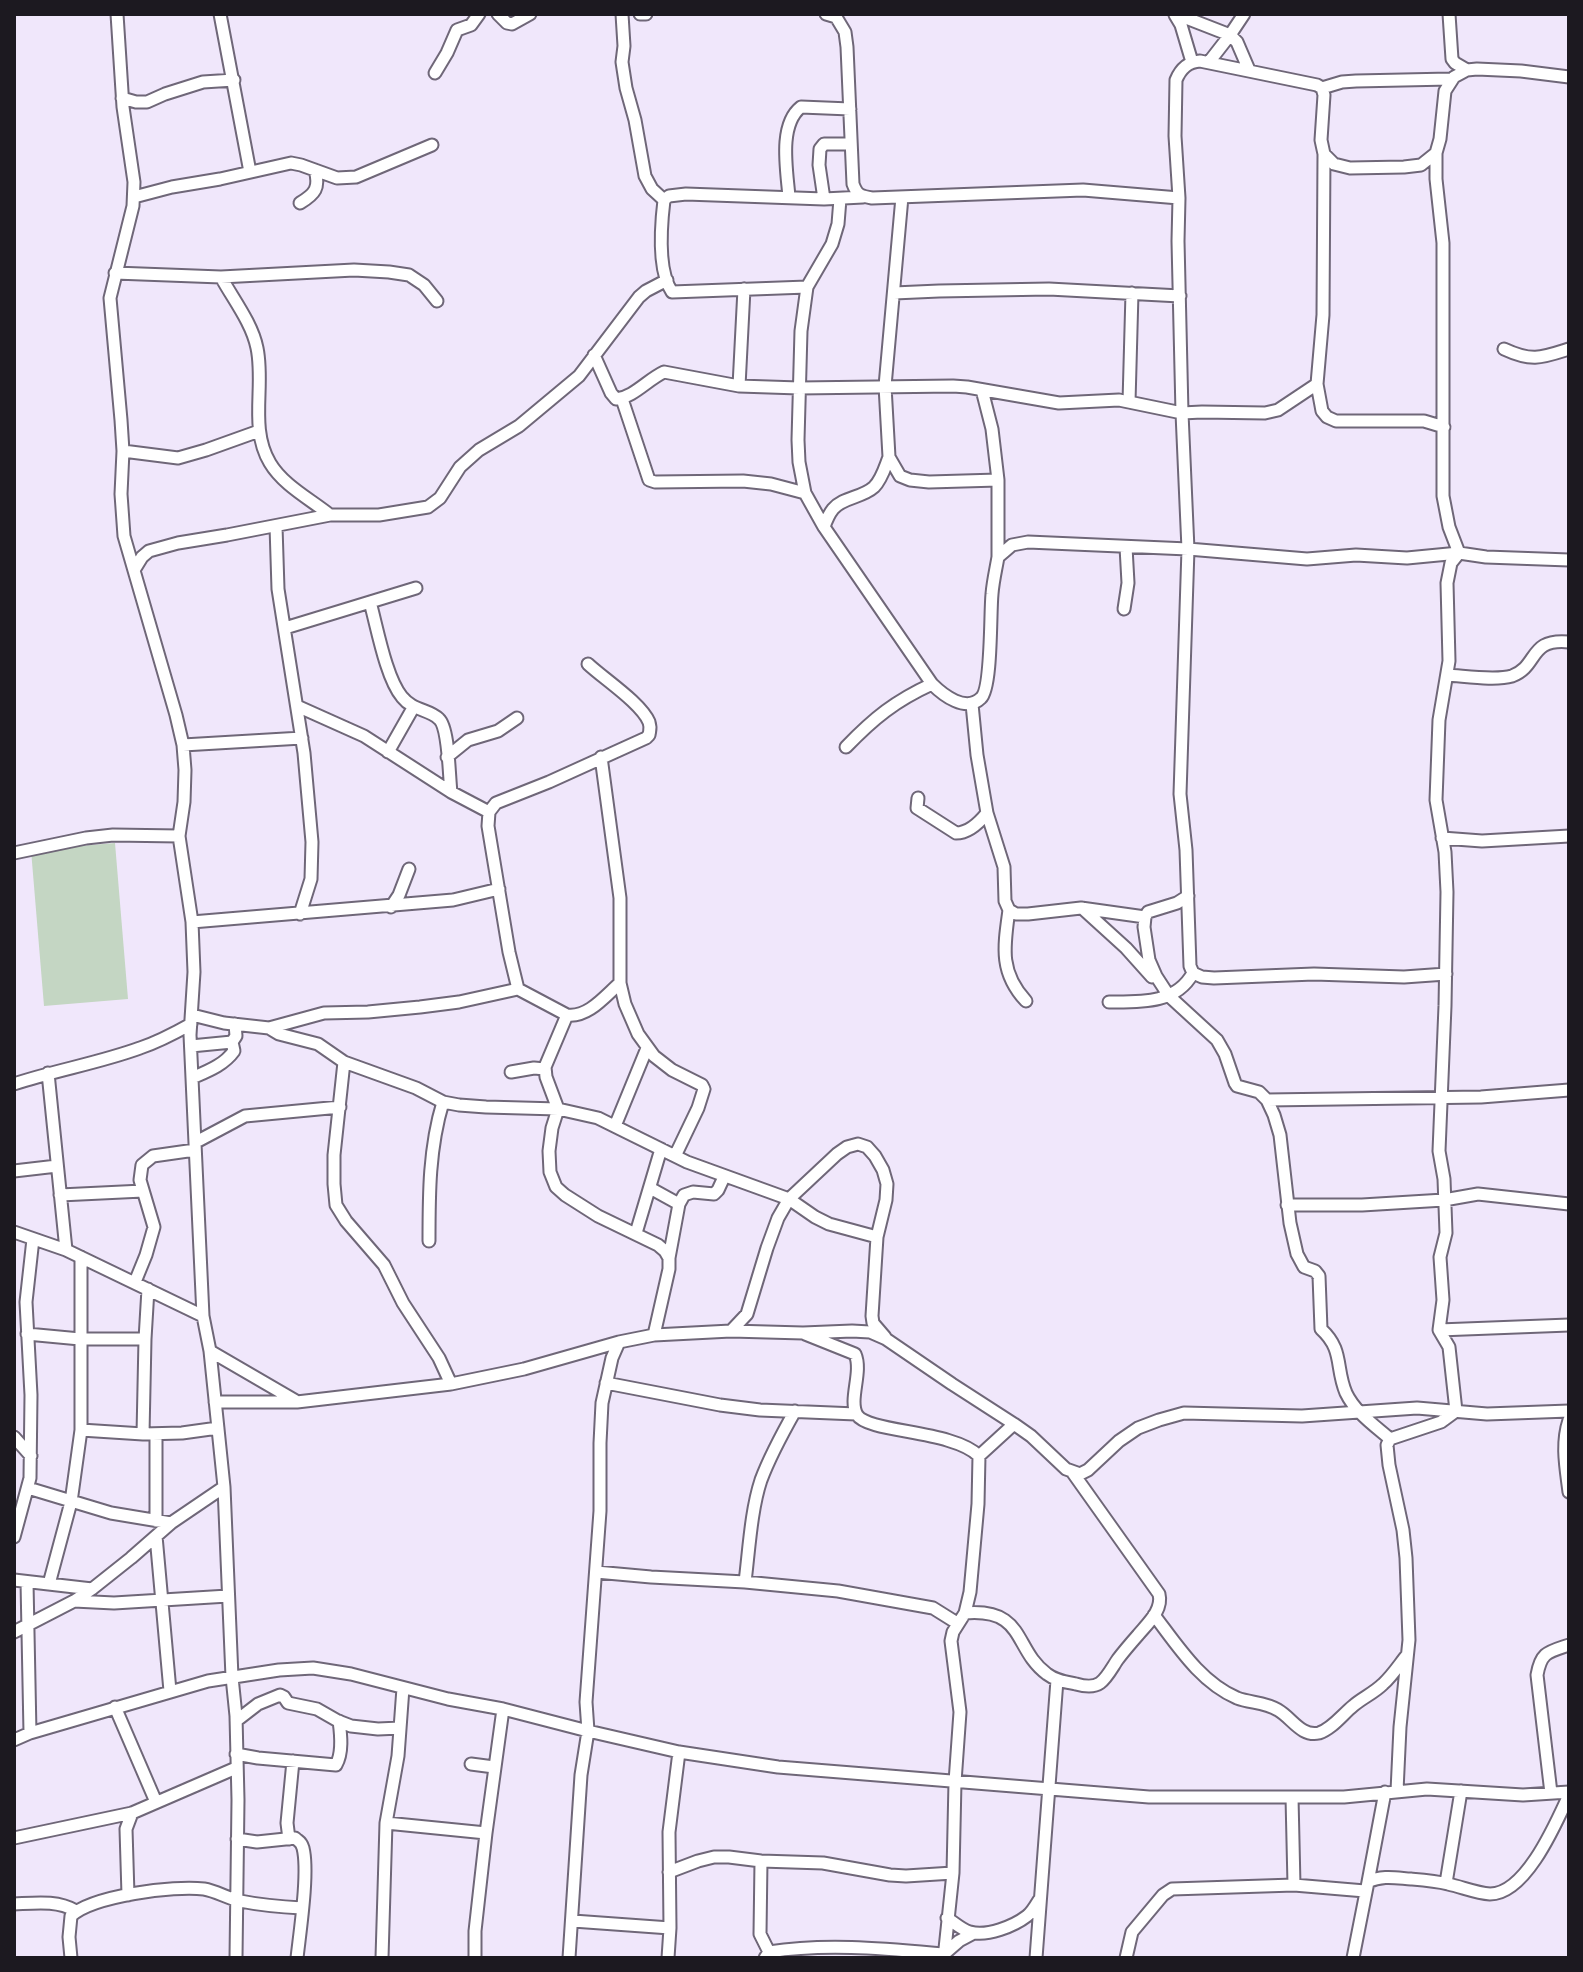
<!DOCTYPE html>
<style>
body{margin:0}
#map{position:relative;width:1583px;height:1972px;overflow:hidden;background:#f0e7fb;font-family:Commissioner,sans-serif}
canvas{display:block}
.frame{position:absolute;inset:0;border:16px solid #1c1920;pointer-events:none}
</style>
<div id="map">
<canvas width="1583" height="1972"></canvas>
<div class="frame"></div>
</div>
<script>
const c = document.querySelector('canvas').getContext('2d');
c.lineJoin = 'round';
function fill(path, color) {
  c.fillStyle = color;
  c.fill(path, 'evenodd');
}
function trace(path, color, width, dash) {
  c.strokeStyle = color;
  c.lineWidth = width;
  c.lineCap = dash ? 'butt' : 'round';
  c.setLineDash(dash || []);
  c.stroke(path);
}
fill(new Path2D(`
 M115 843 128 999 44 1006 31 850Z`), '#c4d6c3');
const minor = new Path2D(`
 M117 14 123 107 134 182 133 206 110 298 121 420 123 451 121 494 124 536 176 715 183 745 185 770 184 802 179 836 192 922 194 972 190 1035 203 1316 210 1351 224 1487 232 1677 236 1716 238 1800 236 1958
 M220 14 250 172
 M498 14 507 23 512 24 530 14
 M622 14 624 46 622 62 626 88 635 120 645 176 652 189 664 200
 M640 14H646
 M826 14 836 17 845 32 847 47 853 184C857 195 860 196 872 198L1083 190 1179 198
 M1176 14 1230 35 1237 42 1249 70
 M1449 14 1452 59 1455 63 1467 70
 M1175 15 1181 25 1192 62
 M1209 62 1230 35 1244 14
 M435 73 447 53 457 30 471 25 479 14
 M1322 88 1342 82 1356 81 1450 79
 M122 98 136 102H147L165 94 203 82 234 80
 M1436 153 1421 165 1404 167 1350 168 1334 164 1324 154 1321 140 1324 95 1322 88 1317 85 1200 61C1188 62 1181 68 1176 80L1175 136 1179 198 1178 241 1182 413 1188 549 1180 794 1186 850 1190 966 1193 973 1202 977 1214 978 1314 974 1404 977 1446 974
 M1324 154 1323 315 1317 384 1322 411 1327 417 1336 421H1424L1444 427
 M134 197 172 187 220 179 291 163 301 165 337 178 356 177 432 145
 M789 197C787 171 778 125 801 107L850 109
 M902 197 885 386 889 457 900 476 910 480 929 482 998 480
 M824 199 819 165 820 149 824 144H851
 M840 199 838 224 832 244 807 287 801 331 798 440 799 462 805 493 824 527 932 684C943 695 966 713 981 698 992 688 990 613 992 594 993 581 996 569 998 557L1012 545 1028 542 1188 549 1307 559 1356 555 1407 558 1459 553 1486 557 1569 560
 M300 203C315 194 320 188 315 170
 M115 273 221 277 354 270 389 272 409 275 424 285 437 301
 M221 277C233 299 252 323 257 348 265 386 249 428 270 463 283 485 310 499 330 515
 M807 287 672 292C657 270 661 225 664 200L669 196 686 194 824 199 863 197
 M894 293 939 291 1049 289 1180 296
 M1504 349C1532 362 1541 358 1569 349
 M594 355 611 393 616 399C634 397 647 380 664 372L739 386 799 388 953 386 967 387 1059 403 1119 400 1182 413 1202 412 1265 413 1278 410 1317 384
 M739 386 744 289
 M982 390 992 429 998 480V557
 M622 399 649 480 655 482 743 481 771 484 805 493
 M1129 402 1132 293
 M123 451 178 458 206 450 259 431
 M276 526 278 589 304 753 312 842 311 879 300 914
 M824 527C826 521 829 514 833 509 843 497 862 498 874 487 882 479 885 467 889 457
 M134 570 142 557 149 551 178 543 227 535 330 515H379L428 507 440 498 460 467 479 450 519 426 579 376 639 297 646 291 667 280
 M370 602C377 627 386 678 402 697 413 711 429 709 439 719 449 728 449 777 451 792
 M1124 609 1128 583 1126 547
 M285 628 416 588
 M588 664C604 679 641 703 649 722 651 728 650 729 649 735L646 738 549 782 496 803 489 812 488 826 509 952 518 989 567 1015C588 1018 605 996 620 983
 M1447 675C1465 676 1495 681 1512 676 1539 666 1528 638 1569 642
 M972 704 977 755 987 813 1004 867 1005 901 1009 910 1016 914H1028L1081 908 1145 917
 M297 706 364 736 451 792 489 812
 M183 745 302 738
 M846 747C874 718 895 701 932 684
 M388 752 413 708
 M447 757 468 740 498 731 517 718
 M601 757 620 898V983L625 1004 638 1034 654 1056 672 1070 702 1085 704 1089 698 1108 675 1156
 M918 798 917 808 956 833C969 833 979 823 987 813
 M1442 838 1482 841 1569 836
 M14 853 86 838 113 835 179 836
 M1188 896 1177 903 1148 912 1145 917 1144 927 1149 960 1156 976 1169 996 1217 1040 1225 1054 1235 1083 1237 1086 1259 1092 1267 1100 1274 1115 1280 1135 1290 1223 1297 1254 1304 1267 1315 1271 1319 1276 1321 1329C1344 1350 1335 1367 1346 1393 1355 1412 1374 1425 1390 1439
 M391 907 399 895 409 869
 M1082 908 1126 948 1152 977
 M1009 910C1004 946 999 972 1026 1001
 M192 922 453 900 499 889
 M1109 1002C1141 1002 1176 1004 1193 973
 M192 1015 224 1023 269 1028 324 1013 368 1012 420 1007 459 1002 518 989
 M567 1015 545 1067 546 1077 558 1109 552 1128 549 1151 550 1172 556 1187 565 1195 598 1216 658 1245 665 1251 669 1258V1269L654 1335
 M269 1028 279 1034 318 1044 344 1062 416 1088 443 1102 459 1105 486 1107 558 1109 598 1118 687 1162 789 1199 815 1217 829 1224 877 1237
 M191 1046 232 1042 236 1036 235 1024
 M344 1062 334 1155V1184L336 1205 346 1221 384 1265 403 1303 439 1358 451 1384
 M511 1072 534 1068 545 1069
 M48 1073 66 1250
 M192 1078C208 1071 224 1065 234 1051L232 1042
 M14 1084C56 1070 99 1063 140 1048 158 1042 175 1033 191 1024
 M1267 1100 1481 1097 1569 1090
 M615 1126 647 1048
 M196 1142 245 1116 340 1107
 M14 1171 57 1166
 M650 1188 679 1204
 M60 1195 143 1191
 M1287 1205H1362L1444 1200 1478 1194 1569 1204
 M14 1232 66 1250 203 1316
 M636 1233 661 1149
 M429 1241C429 1194 429 1148 443 1102
 M669 1258 679 1204 684 1195 693 1192 714 1194 718 1190 724 1177
 M135 1282 146 1255 154 1227 140 1180 142 1165 153 1156 195 1150
 M1439 1330 1569 1325
 M731 1331 747 1314 767 1248 778 1218 789 1199 837 1154 847 1147 858 1144 867 1147 875 1156 883 1170 887 1184 886 1200 877 1237 872 1316 873 1323 885 1337
 M27 1334 80 1339H145
 M805 1334 855 1354C863 1372 848 1400 857 1415 869 1433 953 1430 979 1456L978 1504 970 1592 965 1613 953 1632 951 1641 960 1712 955 1782 953 1873 944 1958
 M210 1351 296 1401
 M606 1383 720 1405 760 1410 856 1414
 M215 1402H297L451 1384 524 1369 619 1342 654 1335 731 1331 803 1333 852 1331 870 1332 886 1339 952 1384 1014 1424 1031 1436 1066 1469 1080 1474 1088 1470 1119 1441 1138 1428 1159 1420 1184 1413 1302 1416 1417 1408 1487 1414 1569 1411
 M1569 1420C1561 1444 1566 1468 1569 1492
 M81 1430 143 1434 182 1433 218 1428
 M143 1434 145 1339 148 1289
 M156 1434V1521
 M14 1437 31 1456
 M979 1456 1014 1424
 M28 1488 111 1513 171 1523
 M156 1536 170 1691
 M14 1537 30 1478 31 1395 26 1302 33 1239
 M596 1572 651 1577 745 1582 838 1591 933 1608 957 1623
 M14 1580 92 1589
 M27 1582 30 1733
 M745 1582C749 1550 751 1510 761 1480 770 1456 782 1434 795 1411
 M49 1584 71 1502 81 1430V1257
 M74 1601 114 1603 228 1596
 M965 1613C1026 1608 1013 1649 1047 1674 1056 1681 1066 1682 1076 1684 1083 1686 1093 1688 1100 1683 1107 1678 1113 1666 1118 1659 1124 1651 1131 1643 1138 1635 1148 1623 1163 1610 1159 1594L1073 1473
 M1154 1615C1177 1645 1200 1682 1237 1698 1250 1703 1265 1702 1278 1710 1292 1718 1301 1737 1319 1733 1332 1729 1343 1714 1353 1706 1362 1698 1374 1693 1383 1684 1392 1676 1399 1665 1407 1655
 M14 1632 74 1601 92 1589 131 1558 171 1523 224 1487
 M115 1707 156 1802
 M236 1721 258 1704 280 1695 284 1697 288 1703 317 1709 338 1721 351 1726 378 1729 400 1728
 M14 1740 30 1733 208 1681 279 1670 313 1668 351 1674 448 1699 503 1709 588 1731 679 1752 778 1767 1149 1797H1344L1427 1789 1523 1795 1569 1792
 M236 1754 258 1758 336 1765C343 1753 341 1735 339 1721
 M471 1764 494 1767
 M1397 1791 1400 1727 1409 1640 1406 1558 1403 1530 1389 1465 1387 1445 1390 1439 1441 1422 1456 1411 1449 1347 1439 1330 1443 1300 1440 1257 1446 1233 1444 1179 1439 1151 1445 1006 1447 892 1445 852 1436 800 1439 720 1449 661 1447 583 1451 563 1459 553 1449 527 1443 496V243L1436 179V153L1440 139 1445 91 1454 77 1467 70 1477 69 1521 71 1569 77
 M1551 1793 1537 1675C1541 1652 1548 1652 1569 1645
 M1292 1797 1294 1885
 M386 1823 486 1833
 M14 1838 132 1813 236 1768
 M237 1839 257 1842 295 1838C299 1842 301 1841 303 1848 309 1872 300 1931 297 1958
 M289 1839 287 1823 293 1761
 M761 1861 760 1934 769 1952
 M669 1872 698 1861 714 1857H729L761 1861 823 1863 890 1875 906 1876 953 1873
 M1368 1882 1385 1792
 M1446 1883 1461 1791
 M128 1895 126 1829 132 1813
 M14 1904C36 1903 57 1900 76 1911
 M947 1918C955 1923 962 1930 970 1932 987 1937 1014 1926 1027 1916 1032 1912 1036 1905 1039 1900
 M573 1921 670 1928
 M71 1958 69 1937 71 1916C92 1896 174 1885 204 1889 216 1891 227 1898 240 1901 260 1905 281 1907 302 1908
 M382 1958 386 1823 398 1756 403 1688
 M475 1958V1931L486 1833 503 1709
 M569 1958 581 1775 588 1731 586 1702 600 1511V1443L602 1403 612 1358 619 1342
 M668 1958 670 1928 669 1832 679 1752
 M765 1958 769 1952C827 1943 886 1949 944 1954L959 1941 974 1933
 M1036 1958 1057 1680
 M1126 1958 1132 1932 1163 1895 1172 1889 1294 1885 1365 1891
 M1353 1958 1368 1882C1382 1875 1396 1878 1411 1879 1423 1880 1436 1881 1448 1884 1462 1887 1476 1893 1490 1894 1526 1894 1556 1823 1569 1795`);
trace(minor, '#6f6778', 15);
trace(minor, '#fff', 11);
</script>
